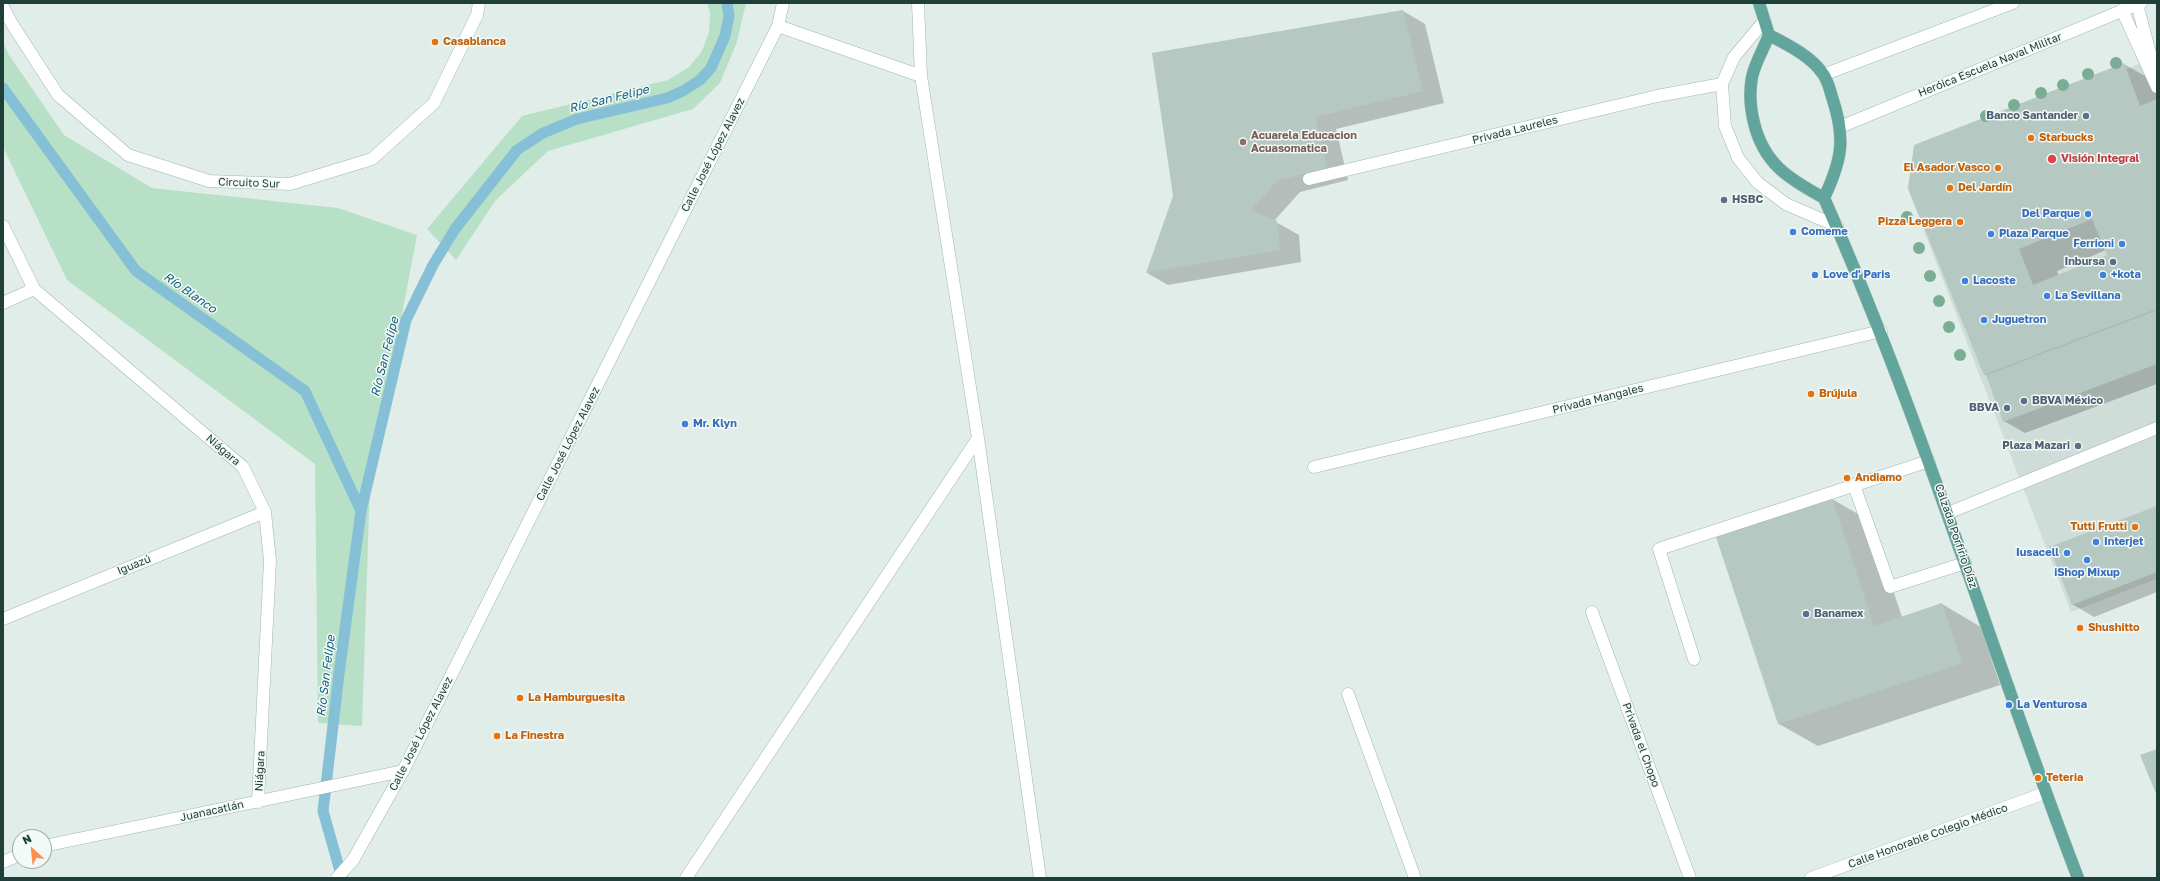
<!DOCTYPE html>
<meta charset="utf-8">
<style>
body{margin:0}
#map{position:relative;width:2160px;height:881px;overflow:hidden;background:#e1ede9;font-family:"Golos Text",sans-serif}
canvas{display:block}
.frame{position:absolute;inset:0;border:4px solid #203f3a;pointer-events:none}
.north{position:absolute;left:12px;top:829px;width:40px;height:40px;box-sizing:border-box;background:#f2f9f6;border:1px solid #9eafab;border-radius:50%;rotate:333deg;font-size:11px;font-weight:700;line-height:16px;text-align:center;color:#203f3a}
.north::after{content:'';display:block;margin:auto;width:14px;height:18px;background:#fc8e50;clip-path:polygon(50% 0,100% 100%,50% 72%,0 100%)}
</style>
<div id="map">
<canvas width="2160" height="881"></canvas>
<div class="frame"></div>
<div class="north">N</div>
</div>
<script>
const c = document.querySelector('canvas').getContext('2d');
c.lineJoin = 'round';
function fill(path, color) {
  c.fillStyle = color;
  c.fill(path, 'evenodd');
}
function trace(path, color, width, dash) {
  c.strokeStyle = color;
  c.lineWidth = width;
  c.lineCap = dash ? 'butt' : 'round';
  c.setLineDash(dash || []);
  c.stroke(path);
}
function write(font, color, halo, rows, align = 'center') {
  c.font = font + ' "Golos Text",sans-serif';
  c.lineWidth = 3;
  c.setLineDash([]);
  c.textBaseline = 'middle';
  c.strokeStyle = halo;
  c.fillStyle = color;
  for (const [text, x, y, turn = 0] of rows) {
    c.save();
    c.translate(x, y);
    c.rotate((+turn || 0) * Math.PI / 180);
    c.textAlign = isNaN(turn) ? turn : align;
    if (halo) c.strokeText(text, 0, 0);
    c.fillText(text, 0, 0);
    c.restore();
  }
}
fill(new Path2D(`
 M2157 56V579L2071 612 1907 187 2058 120 2051 102Z`), '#cfddd8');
fill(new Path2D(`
 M707 3H746L737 42 720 83 693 109 548 151 495 201 456 260 427 229 522 116 668 80 689 67 702 51 709 32 710 12Z
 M3 42 9 55 64 135 152 188 338 208 417 235 370 483 362 726 318 723 315 464 67 280 3 147Z`), '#b8e0c7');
fill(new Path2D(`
 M1403 11 1425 24 1444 103 1336 129 1348 180 1300 192 1274 221 1299 235 1301 262 1168 285 1147 273Z
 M2124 64 2157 83V384L2025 433 2004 421 1988 376 1984 374 1909 188ZM2106 250 2108 256 2059 276 2057 271Z
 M1832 499 1870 521 1902 617 1942 604 1981 627 2000 685 1818 746 1779 724 1717 537Z
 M2157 507V592L2094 617 2072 604Z`), '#0003');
trace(new Path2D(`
 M3 88 136 271 305 391 361 511
 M342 878 323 811 339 674 361 511 406 320 433 265 455 229 517 150 543 133 577 119 667 98 683 91 700 80 711 68 725 36 729 16 727 3`), '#85c0d6', 11);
fill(new Path2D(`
 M1403 10 1423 91 1315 117 1327 168 1278 180 1251 210 1277 221 1280 250 1146 273 1173 196 1152 53Z
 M2124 63 2140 106 2157 99V309L1984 375 1908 188 1914 145ZM2092 219 2107 255 2033 285 2019 249Z
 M2157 310V364L2003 422 1986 375Z
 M1832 498 1874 626 1942 603 1962 663 1778 724 1716 537Z
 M2157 506V572L2072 605 2049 547Z
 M2157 749V796L2140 755Z`), '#b6c8c2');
const lane = new Path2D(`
 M2137 4 2153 64
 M2122 10 2157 87
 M1765 20 1734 57 1722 84 1725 126 1738 158 1758 183 1786 204 1837 226
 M1309 179 1657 96 1722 84
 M1854 485 1890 587 1965 563
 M1948 513 2157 428
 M1694 659 1659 549 1929 461`);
const street = new Path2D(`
 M918 3 921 76 978 438 1040 878
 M3 7 12 24 58 95 128 155 209 181 290 184 372 159 434 103 477 15 479 3
 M778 26 921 76
 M3 226 34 289 243 467 265 512 270 561 258 802
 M3 303 34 289
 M1314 467 1881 331
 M1592 612 1690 878
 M3 619 265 512
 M1348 694 1415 878
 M44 846 403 771
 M3 862 20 855
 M337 878 353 860 403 771
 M686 878 978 438
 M1811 878 2045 793`);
const secondary = new Path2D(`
 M1823 75 2013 3
 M1840 127 2141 3
 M403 771 778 26 783 3`);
const primary = new Path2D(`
 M1759 3 1769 35
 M1769 35C1764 48 1755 63 1752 77 1749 93 1750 107 1754 123 1764 164 1789 179 1824 198
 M1769 35C1788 45 1811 56 1823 74 1828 81 1830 90 1832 97 1846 138 1842 160 1824 198
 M1824 198C1922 419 1991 652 2078 878`);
trace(lane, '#a3b5b1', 13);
trace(street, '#a3b5b1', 13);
trace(secondary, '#9eb9b3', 13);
trace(primary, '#c1c9c8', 13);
trace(lane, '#fff', 12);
trace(street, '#fff', 12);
trace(secondary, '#fff', 12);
trace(primary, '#62a59c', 12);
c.fillStyle = '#7bad95';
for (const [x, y] of [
 [2116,63],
 [2088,74],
 [2063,85],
 [2041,93],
 [2014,105],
 [1986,116],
 [1907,217],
 [1919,248],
 [1930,276],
 [1939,301],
 [1949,327],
 [1960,355]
]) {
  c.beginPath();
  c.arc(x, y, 6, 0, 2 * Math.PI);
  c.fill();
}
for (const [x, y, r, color] of [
 [435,42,4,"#e8710a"],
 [2086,116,4,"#5c6f8a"],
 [2031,138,4,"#e8710a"],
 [1243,142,4,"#8d6e63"],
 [2052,159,5,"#e0444e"],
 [1998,168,4,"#e8710a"],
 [1950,188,4,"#e8710a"],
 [1724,200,4,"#5c6f8a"],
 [2088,214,4,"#3f7fe0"],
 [1960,222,4,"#e8710a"],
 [1793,232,4,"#3f7fe0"],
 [1991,234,4,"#3f7fe0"],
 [2122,244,4,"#3f7fe0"],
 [2113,262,4,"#5c6f8a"],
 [1815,275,4,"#3f7fe0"],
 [2103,275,4,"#3f7fe0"],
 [1965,281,4,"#3f7fe0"],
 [2047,296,4,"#3f7fe0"],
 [1984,320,4,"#3f7fe0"],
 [1811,394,4,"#e8710a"],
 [2024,401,4,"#5c6f8a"],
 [2007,408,4,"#5c6f8a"],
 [685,424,4,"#3f7fe0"],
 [2078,446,4,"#5c6f8a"],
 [1847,478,4,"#e8710a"],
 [2135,527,4,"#e8710a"],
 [2096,542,4,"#3f7fe0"],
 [2067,553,4,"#3f7fe0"],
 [2087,560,4,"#3f7fe0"],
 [1806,614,4,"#5c6f8a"],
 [2080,628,4,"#e8710a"],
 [520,698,4,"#e8710a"],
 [2009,705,4,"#3f7fe0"],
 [497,736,4,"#e8710a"],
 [2038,778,4,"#e8710a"]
]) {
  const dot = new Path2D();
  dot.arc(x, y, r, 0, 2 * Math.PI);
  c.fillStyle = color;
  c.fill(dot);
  trace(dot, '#f2f9f6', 1.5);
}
write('bold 11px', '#c56008', '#f2f9f6', [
 ["Casablanca",443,42],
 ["Starbucks",2039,138],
 ["El Asador Vasco",1990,168,"right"],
 ["Del Jardín",1958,188],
 ["Pizza Leggera",1952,222,"right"],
 ["Brújula",1819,394],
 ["Andiamo",1855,478],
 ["Tutti Frutti",2127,527,"right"],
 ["Shushitto",2088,628],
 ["La Hamburguesita",528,698],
 ["La Finestra",505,736],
 ["Teteria",2046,778]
], 'left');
write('11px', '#203f3a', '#f2f9f6', [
 ["Heróica Escuela Naval Militar",1990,65,-22],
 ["Privada Laureles",1515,130,-14],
 ["Calle José López Alavez",713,155,-63],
 ["Circuito Sur",249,183,2],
 ["Privada Mangales",1598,399,-14],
 ["Calle José López Alavez",568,444,-63],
 ["Niágara",223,450,41],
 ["Calzada Porfirio Díaz",1956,536,71],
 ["Iguazú",134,565,-22],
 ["Calle José López Alavez",421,734,-63],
 ["Privada el Chopo",1641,745,70],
 ["Niágara",260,771,-87],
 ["Juanacatlán",212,811,-12],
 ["Calle Honorable Colegio Médico",1928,836,-20]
]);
write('bold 11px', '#4e5e75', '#f2f9f6', [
 ["Banco Santander",2078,116],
 ["HSBC",1732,200,"left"],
 ["Inbursa",2105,262],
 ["BBVA México",2032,401,"left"],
 ["BBVA",1999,408],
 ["Plaza Mazari",2070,446],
 ["Banamex",1814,614,"left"]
], 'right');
write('bold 11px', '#785e54', '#f2f9f6', [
 ["Acuarela Educacion",1251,136],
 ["Acuasomatica",1251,149]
], 'left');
write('bold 11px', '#be3a42', '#f2f9f6', [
 ["Visión Integral",2061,159]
], 'left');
write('bold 11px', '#366cbe', '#f2f9f6', [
 ["Del Parque",2080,214,"right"],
 ["Comeme",1801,232],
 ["Plaza Parque",1999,234],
 ["Ferrioni",2114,244,"right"],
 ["Love d' Paris",1823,275],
 ["+kota",2111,275],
 ["Lacoste",1973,281],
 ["La Sevillana",2055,296],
 ["Juguetron",1992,320],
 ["Mr. Klyn",693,424],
 ["Interjet",2104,542],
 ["Iusacell",2059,553,"right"],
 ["iShop Mixup",2087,573,"center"],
 ["La Venturosa",2017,705]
], 'left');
write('italic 12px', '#16617f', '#f2f9f6', [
 ["Río San Felipe",609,99,-14],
 ["Río Blanco",190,293,35],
 ["Río San Felipe",385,357,-76],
 ["Río San Felipe",326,676,-83]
]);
</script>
